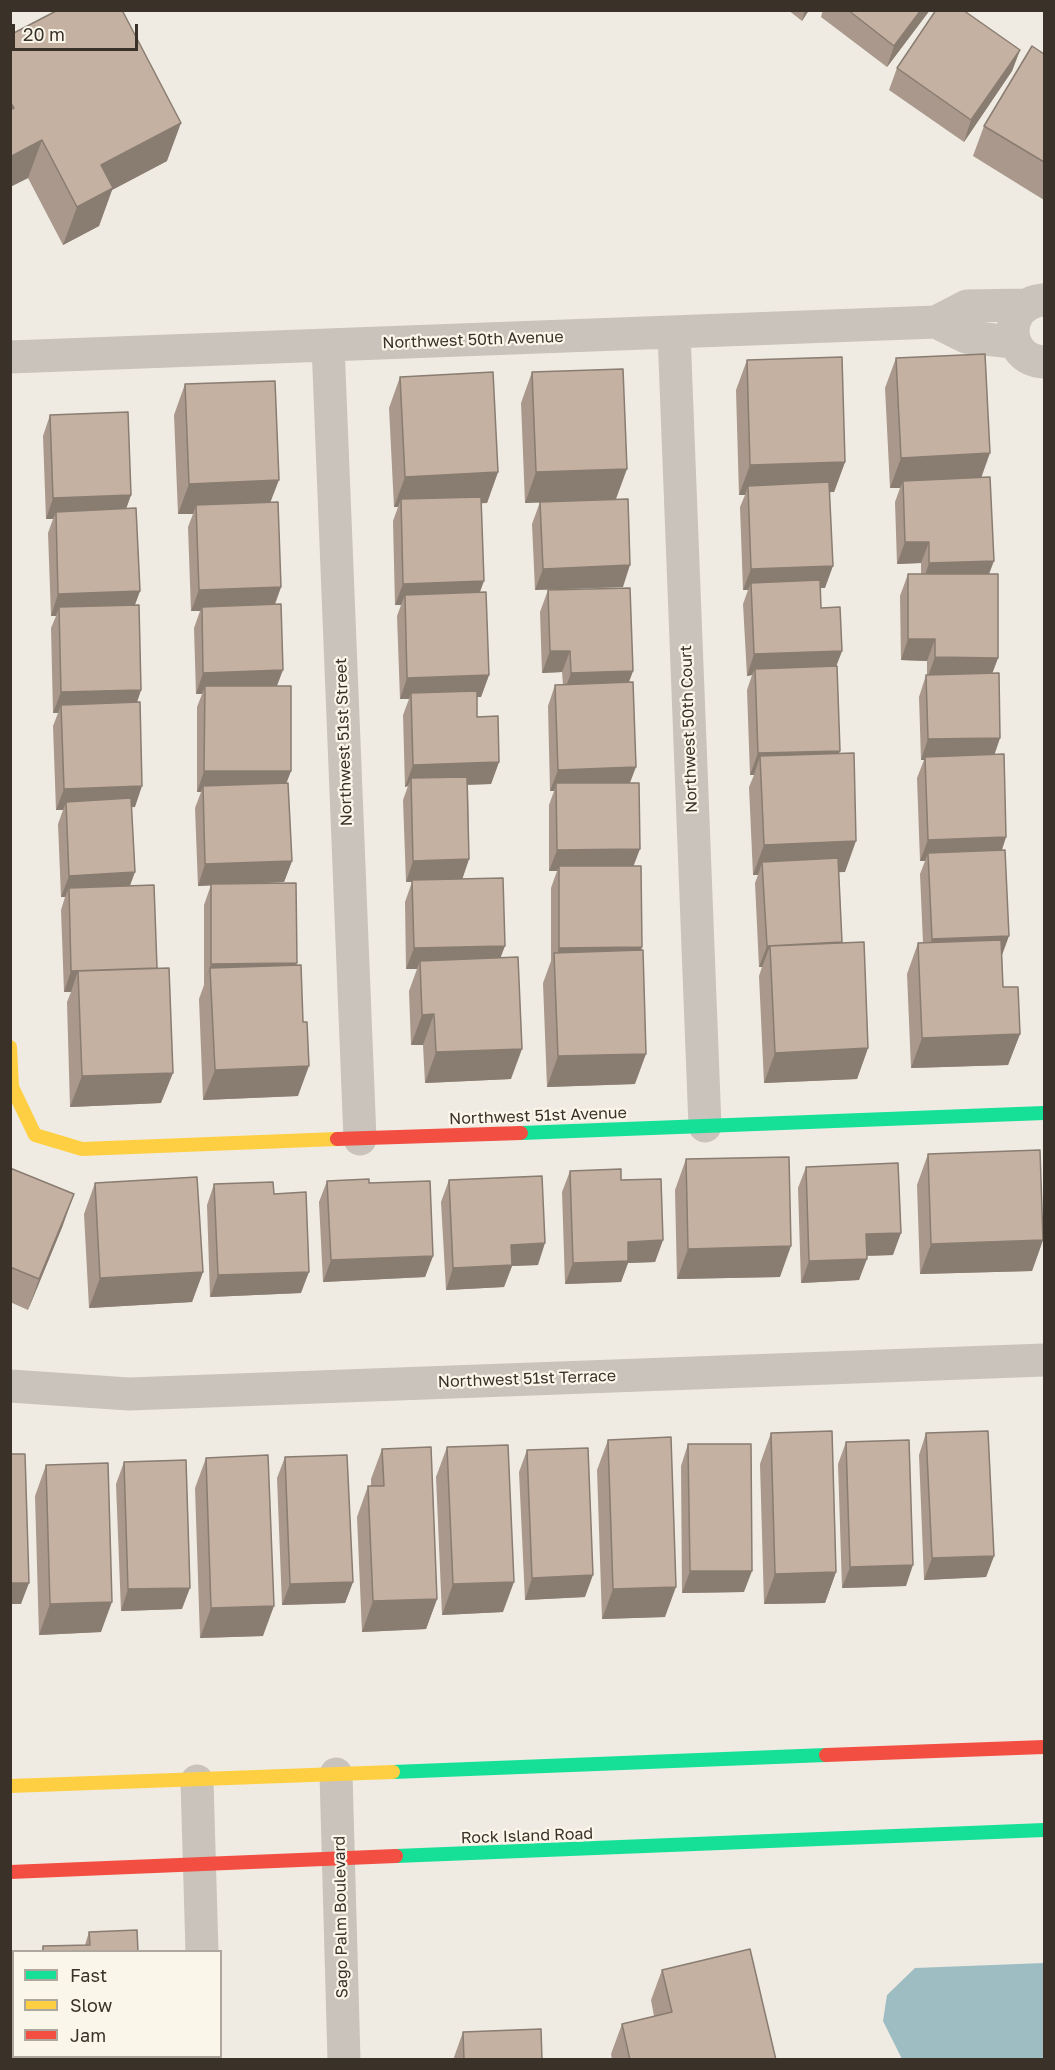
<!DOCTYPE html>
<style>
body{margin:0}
#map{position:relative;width:1055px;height:2070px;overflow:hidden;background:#efebe2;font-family:"Golos Text",sans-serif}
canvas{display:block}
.frame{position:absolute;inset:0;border:12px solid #3a3129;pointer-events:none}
.legend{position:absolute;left:12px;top:1950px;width:210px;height:108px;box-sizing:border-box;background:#fbf6ea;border:2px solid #aea79d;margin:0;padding:8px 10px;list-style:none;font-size:18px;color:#3a3129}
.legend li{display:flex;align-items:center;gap:12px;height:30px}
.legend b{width:30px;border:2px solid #aea79d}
.scale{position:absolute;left:12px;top:24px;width:126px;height:27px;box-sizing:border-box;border:3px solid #3a3129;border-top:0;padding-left:8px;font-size:18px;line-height:21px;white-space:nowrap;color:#3a3129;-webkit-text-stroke:4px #fbf6ea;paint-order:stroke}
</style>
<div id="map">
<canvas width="1055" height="2070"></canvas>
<div class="frame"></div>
<ul class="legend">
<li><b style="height:8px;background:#16e098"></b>Fast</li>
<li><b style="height:8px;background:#ffcf43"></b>Slow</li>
<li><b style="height:8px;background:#f24e42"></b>Jam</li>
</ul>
<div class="scale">20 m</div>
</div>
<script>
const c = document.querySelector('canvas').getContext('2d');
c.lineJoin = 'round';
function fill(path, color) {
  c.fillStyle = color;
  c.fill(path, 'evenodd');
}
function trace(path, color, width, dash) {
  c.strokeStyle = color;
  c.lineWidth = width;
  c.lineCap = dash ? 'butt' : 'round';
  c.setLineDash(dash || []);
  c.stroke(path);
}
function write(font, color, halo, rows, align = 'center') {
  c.font = font + ' "Golos Text",sans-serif';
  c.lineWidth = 4.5;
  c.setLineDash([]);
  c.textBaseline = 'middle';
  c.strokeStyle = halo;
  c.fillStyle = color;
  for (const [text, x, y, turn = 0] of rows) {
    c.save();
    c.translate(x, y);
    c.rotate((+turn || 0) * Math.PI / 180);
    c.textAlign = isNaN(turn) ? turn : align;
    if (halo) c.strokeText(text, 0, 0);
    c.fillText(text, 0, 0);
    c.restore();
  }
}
fill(new Path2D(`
 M1044 1963V2059H902L883 2021 887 1995 915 1968Z`), '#9dbdc2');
trace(new Path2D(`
 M1043 300C1002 304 1004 360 1044 362
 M936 322 966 337 1013 342
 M674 333 705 1126
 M328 345 360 1139
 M10 357 936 322 967 306 1025 305
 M10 1386 129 1394 1044 1360
 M336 1774 344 2060
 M197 1781 202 1952
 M204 2056V2060`), '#c9c3bb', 33);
trace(new Path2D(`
 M521 1133 1044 1113
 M393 1772 826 1755
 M396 1856 1044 1830`), '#16e098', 14);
trace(new Path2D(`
 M10 1047 12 1087 35 1135 82 1149 337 1139
 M10 1786 393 1772`), '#ffcf43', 14);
trace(new Path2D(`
 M337 1139 521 1133
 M826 1755 1044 1747
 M10 1872 396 1856`), '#f24e42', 14);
fill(new Path2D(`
 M788 10H809L802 21Z
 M823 10H930L887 67 821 17Z
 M10 35 167 161 112 190 99 226 63 245 28 178 10 187Z
 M1020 50 1012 71 964 142 889 90 897 68Z
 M1044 54V200L973 156 984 126Z
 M896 358 982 477 989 574 998 658 992 674 1000 738 994 754 1006 837 1002 850V956L1003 987 1020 1034 1008 1065 911 1068 907 974 918 943H923L920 874 925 861H920L917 778 924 760H921L919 697 926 675H927V661L901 660 900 596 908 574H921V563L897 564 895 502 900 488H890L885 388Z
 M747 360 845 462 834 492H830L825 588H820L821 608 842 651 836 666 839 753 845 872H839L842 943 868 1048 857 1079 764 1083 759 976 762 967H759L755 883 758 875H753L749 787 754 775H750L747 690 752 675 747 676 743 604 748 590H743L740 507 745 495H739L736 390Z
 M532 372 616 499 525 503 521 403Z
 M400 377 498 472 487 503H482L480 592 489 675 481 697H477V717L499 762 491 784 468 785 469 859 462 879 501 957 511 1079 425 1083 423 1045H411L409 991 417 969H406L405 902 412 882H406L403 800 408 786 405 787 403 715 409 699H400L397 616 401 605H395L393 521 398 507H394L389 408Z
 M185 384 271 502 281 587 275 605 277 686 291 771 286 783 292 861 284 882 249 884 296 965 298 1096 203 1100 199 999 204 985V905L211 885 198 886 195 808 201 792H197V707L202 694H196L194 628 200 611H191L188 527 193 514H178L174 415Z
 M50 415 131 495 126 509 140 591 135 605 141 690 137 702 135 807H131L130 886 161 1103 70 1107 67 1002 71 992H64L61 910 65 897H61L58 824 63 810H56L53 726 58 713H53L51 628 56 616H51L48 533 53 519H46L43 436Z
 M540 502 623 587 535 590 532 524Z
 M548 590 633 671 629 682 630 783 633 866 642 947 641 950 635 1084 547 1087 543 983 551 961V888L557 871H549V805L554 791H550L548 706 555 685H563L562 672 542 673 540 612Z
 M928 1154 1043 1240 1032 1271 920 1274 917 1185Z
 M686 1159 780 1277 677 1279 675 1190Z
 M806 1167 893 1255 866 1256 859 1280 801 1283 798 1188Z
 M10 1168 63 1225 28 1310 10 1302Z
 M570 1171 621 1180 663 1240 655 1262 628 1263 621 1282 565 1284 562 1192Z
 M449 1180 538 1265 512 1266 504 1287 446 1290 441 1202Z
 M327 1181 433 1256 425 1277 323 1282 319 1202Z
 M95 1183 203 1272 192 1302 89 1308 84 1214Z
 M214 1184 274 1194 301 1293 210 1297 207 1205Z
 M771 1433 836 1572 825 1603 764 1604 760 1464Z
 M926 1433 994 1556 986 1577 924 1580 919 1455Z
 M608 1440 665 1617 602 1619 597 1470Z
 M846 1442 906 1586 842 1588 838 1464Z
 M688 1444 744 1592 682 1593 681 1466Z
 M447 1447 503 1612 442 1615 436 1477Z
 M382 1449 437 1599 426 1629 362 1632 357 1517 368 1486H371V1479Z
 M527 1450 585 1597 525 1600 519 1472Z
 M285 1457 353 1582 345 1603 282 1605 277 1478Z
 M206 1458 263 1636 200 1638 195 1488Z
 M124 1462 182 1609 121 1611 116 1484Z
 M46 1465 101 1632 39 1635 35 1496Z
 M89 1932 138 1952H41L43 1946 85 1945Z
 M662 1970 776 2060H612L611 2054 622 2024 654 2016 651 2000Z
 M463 2032 542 2060H453Z
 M34 2056H117L116 2060H34Z`), '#a9988b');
fill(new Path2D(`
 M805 10H809L802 21Z
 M921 10H930L887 67 894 46Z
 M1020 50 1012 71 964 142 971 120Z
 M181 123 167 161 112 190 99 226 63 245 77 207 101 165Z
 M42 140 28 178 10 187V157Z
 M990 453 979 484 903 481 900 488H890L901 458Z
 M845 462 834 492 748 495V486L745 495H739L750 465Z
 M627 469 616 499 525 503 536 472Z
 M498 472 487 503 401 507V499L398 507H394L405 477Z
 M279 480 267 511 196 505 193 514H178L189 484Z
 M131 495 123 517 56 512 53 519H46L53 498Z
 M905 542H929L921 563 897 564Z
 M994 561 986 582 922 585 929 563Z
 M630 565 623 587 535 590 543 569Z
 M833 566 825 588 751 590V583L748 590H743L751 569Z
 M484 581 476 603 405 595 401 605H395L403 584Z
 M281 587 273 608 202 607 200 611H191L199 590Z
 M140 591 132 612 59 607 56 616H51L58 594Z
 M908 639H935L927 661 901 660Z
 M550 651H570L562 672 542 673Z
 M842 651 834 672 755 669 752 675 747 676 754 654Z
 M935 657 998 658 990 679H927Z
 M283 670 275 691 205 686 202 694H196L203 673Z
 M633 671 625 692 563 695 571 673Z
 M489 675 481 697 411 699V693L409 699H400L407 678Z
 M141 690 134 711 61 705 58 713H53L61 692Z
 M1000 738 993 759 925 757 924 760H921L928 739Z
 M840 751 832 772 760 756 754 775H750L758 753Z
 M499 762 491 784 411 786V778L408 786 405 787 413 765Z
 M636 767 628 788 556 783 554 791H550L558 770Z
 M204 771H291L283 792 203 786 201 792H197Z
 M142 786 135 807 66 810V802L63 810H56L64 789Z
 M1006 837 999 858 928 853 925 861H920L928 840Z
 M856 841 845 872 763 875 762 862 758 875H753L764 845Z
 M640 849 632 870 559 866 557 871H549L557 850Z
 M469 859 462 880 406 882 413 861Z
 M292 861 284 882 198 886 205 864Z
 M135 872 127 894 69 888 65 897H61L69 876Z
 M1009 936 1001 958 924 961 932 939Z
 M842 942 834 963 770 946 762 967H759L767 946Z
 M505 946 497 967 420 961 417 969H406L414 948Z
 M642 947 634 968 555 961 559 948Z
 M297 963 289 985 210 968 204 985 211 964Z
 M157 968 78 971 71 992H64L71 971Z
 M434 1014 423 1045H411L422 1015Z
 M1020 1034 1008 1065 911 1068 922 1038Z
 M868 1048 857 1079 764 1083 775 1053Z
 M522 1049 511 1079 425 1083 436 1052Z
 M646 1054 635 1084 547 1087 558 1056Z
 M309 1066 298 1096 203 1100 215 1070Z
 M173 1073 161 1103 70 1107 82 1076Z
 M74 1194 63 1225 28 1310 39 1279Z
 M901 1233 893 1255 858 1256 866 1234Z
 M663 1240 655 1262 628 1263 621 1282 565 1284 573 1263 628 1242Z
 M1043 1240 1032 1271 920 1274 931 1244Z
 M545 1243 538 1265 512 1266 504 1287 446 1290 453 1268 511 1245Z
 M791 1246 780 1277 677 1279 688 1249Z
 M433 1256 425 1277 323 1282 331 1260Z
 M867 1259 859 1280 801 1283 809 1261Z
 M203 1272 192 1302 89 1308 100 1278Z
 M309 1272 301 1293 210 1297 218 1275Z
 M994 1556 986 1577 924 1580 932 1558Z
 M913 1565 906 1586 842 1588 850 1567Z
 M690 1571H752L744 1592 682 1593Z
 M836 1572 825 1603 764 1604 775 1574Z
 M593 1575 585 1597 525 1600 532 1578Z
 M353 1582 345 1603 282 1605 290 1584Z
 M514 1582 503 1612 442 1615 453 1584Z
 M10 1583H29L21 1604H10Z
 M676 1587 665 1617 602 1619 613 1589Z
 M190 1588 182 1609 121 1611 128 1589Z
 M437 1599 426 1629 362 1632 373 1601Z
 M112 1602 101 1632 39 1635 50 1604Z
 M274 1606 263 1636 200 1638 211 1608Z
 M39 2056H117L116 2060H38Z`), '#897c71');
const building = new Path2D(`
 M58 10H122L181 123 101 165 113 188 77 207 42 140 10 157V110L14 108 10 102V35Z
 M848 10H921L894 46Z
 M936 10H963L1020 50 971 120 897 68Z
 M1032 46 1044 54V162L984 126Z
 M985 354 990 453 901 458 896 358Z
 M842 357 845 462 750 465 747 360Z
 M623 369 627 469 536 472 532 372Z
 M493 372 498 472 405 477 400 377Z
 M275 381 279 480 189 484 185 384Z
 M128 412 131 495 53 498 50 415Z
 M990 477 994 561 929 563V542H905L903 481Z
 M829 482 833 566 751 569 748 486Z
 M481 497 484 581 403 584 401 499Z
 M628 499 630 565 543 569 540 502Z
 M278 502 281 587 199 590 196 505Z
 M136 508 140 591 58 594 56 512Z
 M908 574H998V658L935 657V639H908Z
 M820 580 821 608 840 607 842 651 754 654 751 583Z
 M630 588 633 671 571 673 570 651H550L548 590Z
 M486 592 489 675 407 678 405 595Z
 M281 604 283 670 203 673 202 607Z
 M139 605 141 690 61 692 59 607Z
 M837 666 840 751 758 753 755 669Z
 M999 673 1000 738 928 739 926 675Z
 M633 682 636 767 558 770 555 685Z
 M205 686H291V771H204Z
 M477 691V717L498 716 499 762 413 765 411 693Z
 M140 702 142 786 64 789 61 705Z
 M854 753 856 841 764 845 760 756Z
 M1004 754 1006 837 928 840 925 757Z
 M467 777 469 859 413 861 411 778Z
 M288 783 292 861 205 864 203 786Z
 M556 783H639L640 849 557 850Z
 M131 798 135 872 69 876 66 802Z
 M1005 850 1009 936 932 939 928 853Z
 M838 858 842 942 767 946 762 862Z
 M559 866H641L642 947 559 948Z
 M503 878 505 946 414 948 412 880Z
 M296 883 297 963 211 964V884Z
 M154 885 157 968 71 971 69 888Z
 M1001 940 1003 987H1018L1020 1034 922 1038 918 943Z
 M864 942 868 1048 775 1053 770 946Z
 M643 950 646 1054 558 1056 554 953Z
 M518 957 522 1049 436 1052 434 1014 422 1015 420 961Z
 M301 965 303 1022H307L309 1066 215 1070 210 968Z
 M169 968 173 1073 82 1076 78 971Z
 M1040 1150 1043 1240 931 1244 928 1154Z
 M789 1157 791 1246 688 1249 686 1159Z
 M898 1163 901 1233 866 1234 867 1259 809 1261 806 1167Z
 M10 1168 74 1194 39 1279 10 1267Z
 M621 1169V1180L661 1179 663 1240 628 1242V1261L573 1263 570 1171Z
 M542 1176 545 1243 511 1245 512 1265 453 1268 449 1180Z
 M197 1177 203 1272 100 1278 95 1183Z
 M369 1179V1183L430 1181 433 1256 331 1260 327 1181Z
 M273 1182 274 1194 306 1192 309 1272 218 1275 214 1184Z
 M832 1431 836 1572 775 1574 771 1433Z
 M988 1431 994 1556 932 1558 926 1433Z
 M671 1437 676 1587 613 1589 608 1440Z
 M909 1440 913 1565 850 1567 846 1442Z
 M688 1444H751L752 1571H690Z
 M508 1445 514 1582 453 1584 447 1447Z
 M431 1447 437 1599 373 1601 368 1486H384L382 1449Z
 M588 1448 593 1575 532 1578 527 1450Z
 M10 1454H25L29 1583H10Z
 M268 1455 274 1606 211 1608 206 1458Z
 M347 1455 353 1582 290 1584 285 1457Z
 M186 1460 190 1588 128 1589 124 1462Z
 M108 1463 112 1602 50 1604 46 1465Z
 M137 1930 138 1952H43V1946L90 1945 89 1932Z
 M750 1949 776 2060H630L622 2024 672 2012 662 1970Z
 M541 2029 542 2060H464L463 2032Z`);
fill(building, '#c4b1a2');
trace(building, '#897c71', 1.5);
write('16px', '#3a3129', '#fbf6ea', [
 ["Northwest 50th Avenue",473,340,-2],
 ["Northwest 50th Court",689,729,-92],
 ["Northwest 51st Street",344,742,-92],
 ["Northwest 51st Avenue",538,1116,-2],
 ["Northwest 51st Terrace",527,1379,-2],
 ["Rock Island Road",527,1836,-2],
 ["Sago Palm Boulevard",341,1917,-91]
]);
</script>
